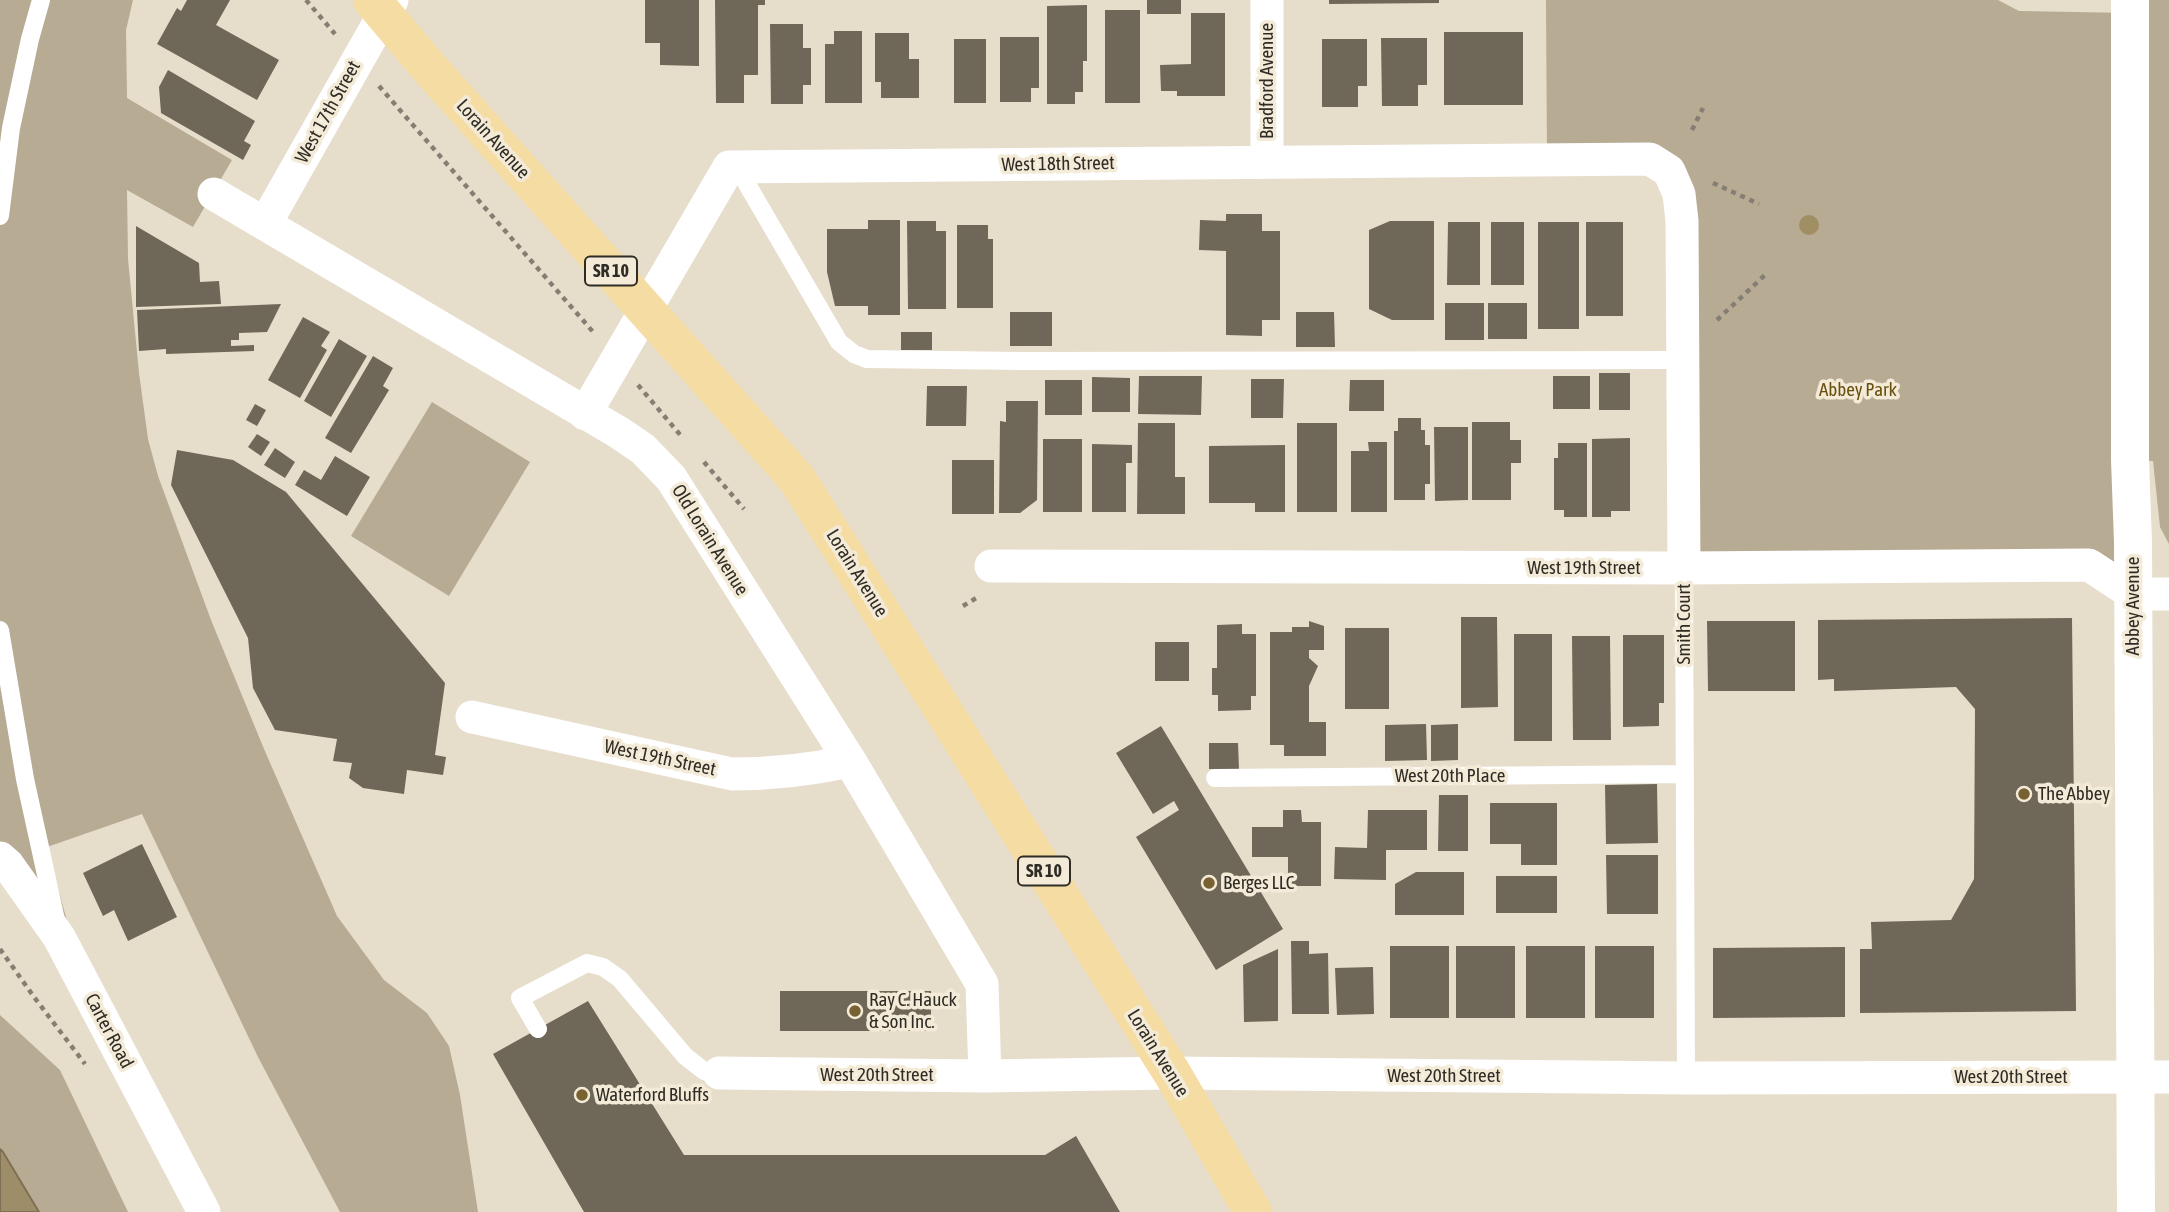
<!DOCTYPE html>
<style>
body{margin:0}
canvas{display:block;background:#e6ddcb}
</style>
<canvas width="2169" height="1212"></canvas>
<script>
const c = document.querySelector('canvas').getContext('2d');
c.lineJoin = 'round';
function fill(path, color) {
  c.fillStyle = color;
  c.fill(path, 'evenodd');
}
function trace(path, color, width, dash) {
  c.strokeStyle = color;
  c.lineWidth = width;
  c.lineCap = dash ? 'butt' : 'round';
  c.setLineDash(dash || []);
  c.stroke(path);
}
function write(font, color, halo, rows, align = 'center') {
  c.font = font + ' "Asap Condensed",sans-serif';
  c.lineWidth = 7;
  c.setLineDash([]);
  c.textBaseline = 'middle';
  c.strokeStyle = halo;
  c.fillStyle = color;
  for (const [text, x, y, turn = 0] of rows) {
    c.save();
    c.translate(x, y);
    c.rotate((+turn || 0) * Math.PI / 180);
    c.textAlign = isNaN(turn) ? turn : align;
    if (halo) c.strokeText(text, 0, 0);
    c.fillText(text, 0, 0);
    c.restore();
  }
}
fill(new Path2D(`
 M0 0H133L126 30 127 98 232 160 193 227 127 190 128 259 139 373 148 439 158 476 211 620 264 749 337 916 384 980 427 1013 449 1046 460 1095 478 1212H340L258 1057 142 814 47 847 71 936 0 858Z
 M1546 0H1998L2019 11 2130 13 2135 0H2169V544L2160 527 2153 461 2130 460 2133 594 2088 565 1684 568 1669 171 1547 160Z
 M432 402 530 462 449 596 351 536Z
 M0 1015 60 1070 128 1212H39L0 1149Z`), '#b7ab93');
const water = new Path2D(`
 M0 1149 3 1152 39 1212H0Z`);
fill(water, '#9e8d69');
trace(water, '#7d7055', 2);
fill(new Path2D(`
 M187 0H230L216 25 279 60 257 100 157 44 177 8 181 11Z
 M645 0H699V66L660 65V43H645Z
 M715 0H765V5H758V75H744V103H716Z
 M1147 0H1181V14H1147Z
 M1329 0H1439V3L1329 4Z
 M1087 5V61H1083V92H1075V104H1047V6Z
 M1105 10H1140V103H1105Z
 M1191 13H1225V96H1177V91H1161L1160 65 1191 64Z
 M770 24H803V48H811V85H803V104H771Z
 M834 31H862V103H825V44H834Z
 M1444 32H1523V105H1444Z
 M875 33H909V59H919V98H881V82H875Z
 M1000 37H1039V88H1031V102H1000Z
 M1381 38H1427V85H1418V106H1382Z
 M954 39H986V103H954Z
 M1322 39H1367V86H1358V107H1322Z
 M168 70 255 121 244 141 251 145 243 160 161 113 159 87Z
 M1226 214H1262V231H1280V320H1262V336L1226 335V251L1199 250 1200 220 1226 221Z
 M868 220H900V315H868V306H835L827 272V229H868Z
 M907 221H936V231H946V309H908Z
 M1390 221H1434V320H1392L1369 309V230Z
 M1448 222H1480V285H1447Z
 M1491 222H1524V285H1491Z
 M1538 222H1579V329H1538Z
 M1586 222H1623V316H1586Z
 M957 225H988V239H993V308H957Z
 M136 226 199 263 200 282 219 281 221 304 136 307Z
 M1445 303H1484V340H1445Z
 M1488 303H1527V339H1488Z
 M281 304 267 332 239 333V340H231V346L254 345V351L166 354V349L139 351 137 310Z
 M1010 312H1052V346H1010Z
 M1296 312H1334L1335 347H1296Z
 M303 317 330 332 321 346 327 350 300 398 268 380Z
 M901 332H932V350H901Z
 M339 339 367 356 331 417 304 401Z
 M373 356 393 368 383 386 389 390 351 453 325 438Z
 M1599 373H1630V410H1599Z
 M1139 376H1202L1201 415 1138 414Z
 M1553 376H1590V409H1553Z
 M1092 377 1130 378V412H1092Z
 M1251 379H1284L1283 418H1251Z
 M1045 380H1082V415H1045Z
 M1350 380H1384V411H1349Z
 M927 386H967L966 426H926Z
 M1006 401H1038L1037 500 1020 513H999L1000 421 1006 422Z
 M255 404 266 410 257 426 246 420Z
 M1398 418H1421V430H1425V445H1430V484H1425V500H1394V431H1398Z
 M1472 422H1510V440H1521V463H1511V500H1472Z
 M1138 423H1175V477H1185V514H1137Z
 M1297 423H1337V512H1297Z
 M1434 427H1468V500L1435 501Z
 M257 434 270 442 261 456 248 447Z
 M1630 438V511H1611V517H1592V439Z
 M1043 439H1082V512H1043Z
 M1368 442H1387V512H1351V451H1369Z
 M1558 443H1587V517H1564V510H1554V458H1558Z
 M1092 444 1132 445V463H1126V512H1092Z
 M1285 445V512H1255V503H1209V446Z
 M275 448 295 462 285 478 264 465Z
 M177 450 233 460 286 492 445 683 435 755 446 757 443 775 407 770 404 794 363 788 349 778 352 763 333 761 337 739 275 730 253 688 248 638 171 485Z
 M335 456 370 477 347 516 295 485 304 470 321 480Z
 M952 460H994V514H952Z
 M1461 617H1497L1498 707 1461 708Z
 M2072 618 2076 1011 1860 1013V949H1872L1871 922 1951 920 1974 879 1975 709 1956 687 1834 691V679L1818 680V620Z
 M1309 621 1324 626V650H1309V658L1318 666 1309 686V722H1326V756H1284V745H1270V632H1292V627H1309Z
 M1707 621H1795V691H1708Z
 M1242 624V634H1256V696H1251V710L1218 711V695H1212V668H1217V625Z
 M1345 628H1389V709H1345Z
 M1514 634H1552V741H1514Z
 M1623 635H1664V703H1659V726L1623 727Z
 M1572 636H1610L1611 740H1573Z
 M1155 642H1189V681H1155Z
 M1426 724 1427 760 1385 761V725Z
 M1458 724V760L1431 761V725Z
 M1161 726 1283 929 1216 970 1136 837 1179 810 1174 801 1153 814 1116 753Z
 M1209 743H1238L1239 769H1209Z
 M1657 784 1658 843 1606 844 1605 785Z
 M1439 795H1468V851H1438Z
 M1490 803H1557V865H1521V844H1490Z
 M1283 810H1301L1302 822H1321V886H1288V857H1252V827H1283Z
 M1368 810H1427V850H1386V880L1334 879 1335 847 1367 848Z
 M142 844 177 917 128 941 114 910 103 916 83 873Z
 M1606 855H1658V914H1607Z
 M1416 872H1464V915H1395V884Z
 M1496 876H1557V913H1496Z
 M1291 941H1309V954L1328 953 1329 1014H1292Z
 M1390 946H1449V1018H1390Z
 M1456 946H1515V1018H1456Z
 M1526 946H1585V1018H1526Z
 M1595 946H1654V1018H1595Z
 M1845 947V1017L1713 1018V948Z
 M1278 949V1021L1244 1022 1243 965Z
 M1373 967 1374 1014 1337 1015 1335 968Z
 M780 991H931V1031H780Z
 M588 1001 684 1155H1045L1076 1136 1120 1212H584L493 1054Z`), '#6f6858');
trace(new Path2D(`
 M306 0 335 34
 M379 86 594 333
 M1692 130 1703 108
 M1713 183 1759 204
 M1717 320 1766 274
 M638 385 682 437
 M704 462 744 509
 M963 606 978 597
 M0 949 34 997 85 1064`), '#857f73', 4.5, [5, 5]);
trace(new Path2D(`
 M737 167 839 342 854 354 867 359 1022 361 1682 360
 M0 216 11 128 30 39 41 0
 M1684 568 1686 1078
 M0 630 25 779 56 920
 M1215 778 1685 774
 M538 1029 520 998 587 963 603 967 620 979 685 1056 704 1071 719 1073`), '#fff', 18);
trace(new Path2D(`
 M1267 162V0
 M214 194 618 432 643 449 671 478 850 761 982 984 985 1076
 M265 224 392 0
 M585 414 729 167 1650 159 1669 171 1679 194 1682 221 1684 568
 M991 566 1684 568 2089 565 2133 594H2169
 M472 717 732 774C772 774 810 770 850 761
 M0 858 8 865 59 937 204 1212
 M719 1073 985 1076 1172 1073 1686 1078 2169 1077`), '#fff', 33);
trace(new Path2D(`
 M2130 0V460L2133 542 2136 1212`), '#fff', 38);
trace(new Path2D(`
 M372 0 424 62 797 479 1172 1073 1253 1212`), '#f5dca3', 38);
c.fillStyle = '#a18f64';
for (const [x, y] of [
 [1809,225]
]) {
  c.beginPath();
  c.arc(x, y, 10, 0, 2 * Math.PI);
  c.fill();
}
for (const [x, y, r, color] of [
 [2024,794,7,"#786232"],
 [1209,883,7,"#786232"],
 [855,1011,7,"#786232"],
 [582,1095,7,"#786232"]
]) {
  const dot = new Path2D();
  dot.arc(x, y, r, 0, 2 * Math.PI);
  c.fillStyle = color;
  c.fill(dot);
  trace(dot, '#f3ebd8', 2.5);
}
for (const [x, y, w] of [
 [611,271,52],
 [1044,871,52]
]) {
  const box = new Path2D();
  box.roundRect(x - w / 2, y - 14.5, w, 29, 5);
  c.fillStyle = '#f3ebd8';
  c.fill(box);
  trace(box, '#2f2c25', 2);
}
write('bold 18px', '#2f2c25', null, [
 ["SR 10",611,271],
 ["SR 10",1044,871]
]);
write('19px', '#2f2c25', '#f3ebd8', [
 ["Bradford Avenue",1267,81,-90],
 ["West 17th Street",328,112,-61],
 ["Lorain Avenue",493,139,48],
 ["West 18th Street",1058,164,-1],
 ["Old Lorain Avenue",710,540,58],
 ["West 19th Street",1584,568],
 ["Lorain Avenue",857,573,58],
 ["Abbey Avenue",2133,606,-90],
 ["Smith Court",1684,624,-90],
 ["West 19th Street",660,758,12],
 ["West 20th Place",1450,776],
 ["Carter Road",109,1031,62],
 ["Lorain Avenue",1158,1053,58],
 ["West 20th Street",877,1075],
 ["West 20th Street",1444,1076],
 ["West 20th Street",2011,1077]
]);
write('19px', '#69500f', '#f3ebd8', [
 ["Abbey Park",1858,390]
]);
write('19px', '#2f2c25', '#f3ebd8', [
 ["The Abbey",2038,794],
 ["Berges LLC",1223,883],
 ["Ray C. Hauck",869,1000],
 ["& Son Inc.",869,1022],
 ["Waterford Bluffs",596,1095]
], 'left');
</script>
